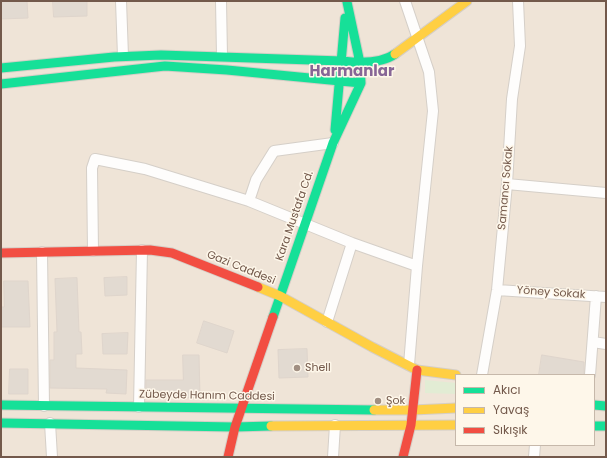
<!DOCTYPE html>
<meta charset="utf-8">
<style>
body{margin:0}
#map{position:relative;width:607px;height:458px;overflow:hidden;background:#f6f2e9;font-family:Poppins,sans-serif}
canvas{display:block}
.frame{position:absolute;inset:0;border:2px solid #73594b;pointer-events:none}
.legend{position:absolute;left:455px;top:374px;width:140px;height:72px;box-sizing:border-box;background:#fef7ea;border:1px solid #c6b8aa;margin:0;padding:5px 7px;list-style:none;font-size:12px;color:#73594b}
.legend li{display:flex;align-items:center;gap:8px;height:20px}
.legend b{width:20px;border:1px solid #c6b8aa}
</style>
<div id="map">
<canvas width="607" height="458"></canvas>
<div class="frame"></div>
<ul class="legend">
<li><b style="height:5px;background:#16e098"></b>Akıcı</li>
<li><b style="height:5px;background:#ffcf43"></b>Yavaş</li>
<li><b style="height:5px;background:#f24e42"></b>Sıkışık</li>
</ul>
</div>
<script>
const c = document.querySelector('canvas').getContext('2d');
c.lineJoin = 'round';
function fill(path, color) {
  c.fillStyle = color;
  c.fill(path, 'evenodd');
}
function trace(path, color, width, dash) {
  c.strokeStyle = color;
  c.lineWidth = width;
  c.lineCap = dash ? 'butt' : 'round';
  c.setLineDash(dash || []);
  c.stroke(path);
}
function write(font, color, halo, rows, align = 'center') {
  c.font = font + ' Poppins,sans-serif';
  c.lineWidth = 3;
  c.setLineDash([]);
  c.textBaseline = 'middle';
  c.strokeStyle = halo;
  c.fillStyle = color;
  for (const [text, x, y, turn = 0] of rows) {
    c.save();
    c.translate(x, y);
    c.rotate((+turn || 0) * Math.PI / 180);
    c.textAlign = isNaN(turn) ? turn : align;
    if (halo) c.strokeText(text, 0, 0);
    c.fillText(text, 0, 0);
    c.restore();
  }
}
fill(new Path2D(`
 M1 1H606V457H1ZM456 375H594V445H456Z`), '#efe4d7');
fill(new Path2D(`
 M425 380 456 383V394L425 393Z`), '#e2ecd4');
const building = new Path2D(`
 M1 1H27L28 18 1 19Z
 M53 1H87V16L54 17Z
 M127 277V295L105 296 104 278Z
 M77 278 79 332H81L82 354H76V368L127 370 126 394 106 393 107 389 50 388V360H54V332H57L55 279Z
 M4 281H28L30 327H1V307H4Z
 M204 321 234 331 227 353 197 343Z
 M128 333 127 354H103L102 334Z
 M307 349 308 377 279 378 278 350Z
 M183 355H199L200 398 146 397V380H183Z
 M542 355 584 362V375H539Z
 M10 369H28V394H9Z`);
fill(building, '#e2dad1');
trace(building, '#dfd5cc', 1);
const street = new Path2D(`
 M121 1 123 56
 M221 1 222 56
 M405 1 429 72 433 111 417 266 409 365
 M507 184 606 193
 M249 201 256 180 274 151 333 143
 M93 251 92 168 95 159 145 169 249 201 352 243 417 266
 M42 252 44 406
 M497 290 606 297
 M327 322 352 243
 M593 342 606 344
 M482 375 497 290 507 184 512 99 520 46 518 1
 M590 375 596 296
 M139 407 142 250
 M50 423 52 457
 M333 457 335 425
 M534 457 535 445`);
const fast = new Path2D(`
 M1 68 114 57 161 55 342 61C359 63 381 64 395 54
 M1 84 165 66 227 70 361 83
 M335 130 345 18
 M273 317 333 143 361 83 360 63 347 2
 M1 405 374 410
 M594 405 606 406
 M1 423 235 427 271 426
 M594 426H606`);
const slow = new Path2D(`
 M395 54 467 1
 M258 287 280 296 372 347 417 370 456 375
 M374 410H413L456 408
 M271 426 456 425`);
const jam = new Path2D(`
 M1 253 150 250 172 253 258 287
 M228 457 235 427 273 317
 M403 457 411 425 417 370`);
trace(street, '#d5cfc8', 12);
trace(fast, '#d5cec6', 11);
trace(slow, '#d5cec6', 11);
trace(jam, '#d5cec6', 11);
trace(street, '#fefdfc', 10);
trace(fast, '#16e098', 9);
trace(slow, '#ffcf43', 9);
trace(jam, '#f24e42', 9);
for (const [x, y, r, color] of [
 [297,368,4,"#a18f82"],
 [378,401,4,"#a18f82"]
]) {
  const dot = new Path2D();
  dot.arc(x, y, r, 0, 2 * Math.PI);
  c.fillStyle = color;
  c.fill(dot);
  trace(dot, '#fef7ea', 1.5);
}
write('11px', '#73594b', '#fef7ea', [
 ["Samancı Sokak",506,188,-85],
 ["Kara Mustafa Cd.",295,216,-71],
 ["Gazi Caddesi",241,268,22],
 ["Yöney Sokak",551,293,4],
 ["Zübeyde Hanım Caddesi",207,396,1]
]);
write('11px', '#73594b', '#fef7ea', [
 ["Shell",305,368],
 ["Şok",386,401]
], 'left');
write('bold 15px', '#876696', '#fef7ea', [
 ["Harmanlar",352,72]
]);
</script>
